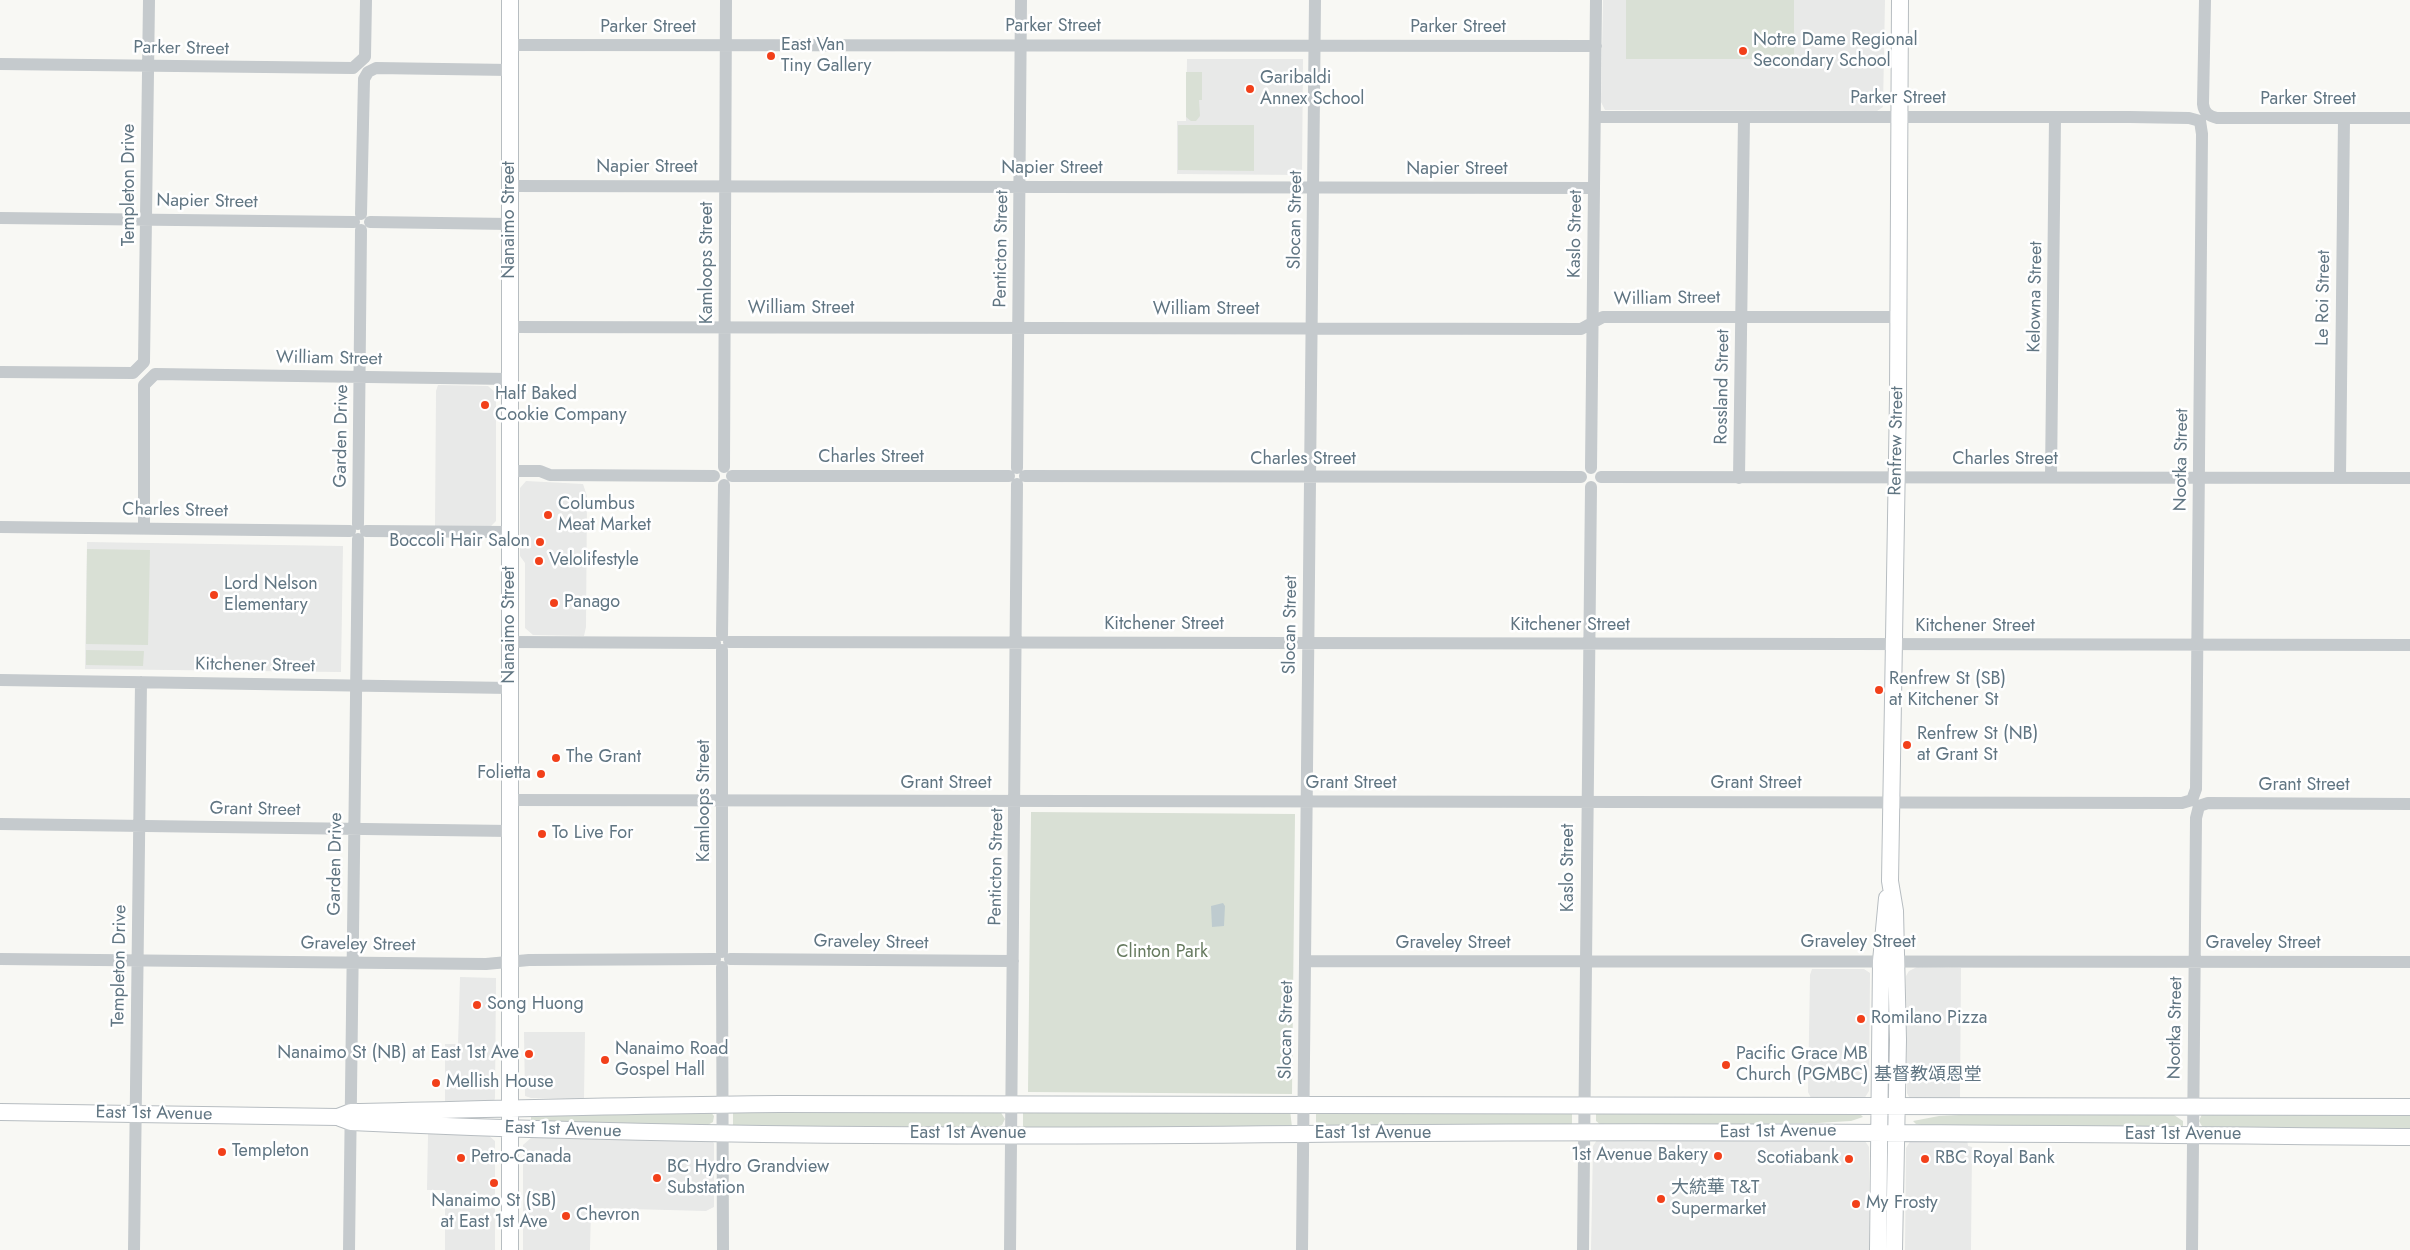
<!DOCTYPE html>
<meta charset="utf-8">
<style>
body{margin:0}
canvas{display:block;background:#f8f8f4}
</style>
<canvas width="2410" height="1250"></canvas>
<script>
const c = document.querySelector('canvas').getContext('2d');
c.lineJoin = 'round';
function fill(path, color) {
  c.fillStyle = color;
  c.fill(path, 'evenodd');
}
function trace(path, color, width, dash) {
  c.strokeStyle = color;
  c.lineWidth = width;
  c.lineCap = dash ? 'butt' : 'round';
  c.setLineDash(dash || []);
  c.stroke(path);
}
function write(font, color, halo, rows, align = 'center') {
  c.font = font + ' Jost,"Noto Sans SC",sans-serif';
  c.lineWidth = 5;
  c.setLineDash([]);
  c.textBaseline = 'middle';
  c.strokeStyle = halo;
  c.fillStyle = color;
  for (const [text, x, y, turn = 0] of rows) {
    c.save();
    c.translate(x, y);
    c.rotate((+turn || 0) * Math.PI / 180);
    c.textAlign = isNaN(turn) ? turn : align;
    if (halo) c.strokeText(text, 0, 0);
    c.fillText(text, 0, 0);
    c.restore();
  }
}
fill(new Path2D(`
 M1603 0H1885L1883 107 1877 111 1605 110 1601 102Z
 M1187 59H1303L1302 175 1177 174V121H1186Z
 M438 385 488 386 496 393V521L491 526H435L436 391Z
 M526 481 583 484 587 496 586 627 584 636 533 635 525 628V563L520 556V488Z
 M87 542 343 546 341 672 85 669Z
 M1917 967 1961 968 1960 1100 1910 1099 1907 1093 1906 976 1909 971Z
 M1812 969H1864L1870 973 1869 1091 1864 1099 1812 1100 1808 1092 1810 975Z
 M460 977 496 978 495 1098 494 1101 445 1106V1044H458Z
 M524 1032H585L584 1099 531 1098 525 1096Z
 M428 1134 488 1135 495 1141V1250H445V1190H427Z
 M532 1137 706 1138 713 1141 714 1144V1207L706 1211 591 1208 590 1250H523V1145Z
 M1597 1140 1865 1141 1869 1147V1250H1591L1593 1146Z
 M1911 1140H1967L1968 1146 1972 1147 1971 1250H1905L1906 1148Z`), '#e8e9e8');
fill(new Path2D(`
 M1626 0H1794V59H1626Z
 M1186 72H1202V100H1190H1199L1200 116 1196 121H1191L1186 117Z
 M1178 125H1254V171L1178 170Z
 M87 549 150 550 148 645 86 644Z
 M86 650 144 651 143 666 86 665Z
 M1031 812 1295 814 1292 1094 1028 1092Z
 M709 1110 714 1116 713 1122 706 1126 531 1123V1117L615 1112Z
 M733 1110 1000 1111 1005 1119 1002 1125 997 1127 733 1126Z
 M1290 1110 1292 1127H1023V1111Z
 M1596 1110 1849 1111 1861 1115 1863 1117 1851 1121 1817 1123 1602 1126 1596 1121Z
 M1316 1111H1572V1127H1316Z
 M2037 1111 2171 1113 2183 1121V1126L2179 1129 1937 1128 1916 1124 1913 1121 1939 1116Z
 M2410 1112V1130L2203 1128 2199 1121 2202 1114Z`), '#d9e0d5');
fill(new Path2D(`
 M1223 903 1225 906 1224 926 1212 927 1211 906Z`), '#becbcf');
const secondary = new Path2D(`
 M510 0V1250
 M0 1112 338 1117 351 1112C494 1109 637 1105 780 1104L2410 1107
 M340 1118 351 1122C668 1137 985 1137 1303 1134 1672 1130 2041 1134 2410 1137
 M1878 1250 1881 961 1887 898
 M1894 1250 1898 1040 1895 911 1890 881 1898 397 1900 0`);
trace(secondary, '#b7bdc1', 18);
trace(new Path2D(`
 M2205 0 2203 104C2204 113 2209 116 2217 118H2410
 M510 45 1596 46
 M0 64 353 68 365 57 366 0
 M510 186 1594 188
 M361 214 364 79 368 72 376 68 510 70
 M0 218 354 222
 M370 222 510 224
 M510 327 1581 329 1603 317H1898
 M0 372 133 373 144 362 149 0
 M724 467 726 0
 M1017 468 1021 0
 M1591 468 1596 0
 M510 471H540L550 475 714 476
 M732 476H1009
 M1025 476 1581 477
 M1601 477 2410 478
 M2051 477 2055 117
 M1739 478 1744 117
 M2340 478 2344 118
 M358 524 361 230
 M0 527 350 531
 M144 528V385L155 374 510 379
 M366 531 510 532
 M722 635 724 485
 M510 642 715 643
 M729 642 2410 645
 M0 680 510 688
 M510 800 2182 803 2192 800 2196 789 2202 134 2200 121 2189 118 2129 117H1596
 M0 824 510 831
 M722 952V650
 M0 959 486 964 529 960 715 959
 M730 959 1013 961
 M1305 961 2410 962
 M722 967 723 1250
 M134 1250 141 682
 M349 1250 358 539
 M1010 1250 1017 484
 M1302 1250 1315 0
 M1583 1250 1591 487
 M2192 1250 2196 818 2199 806 2208 803 2410 804`), '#c5cacd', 12);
trace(secondary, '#fff', 16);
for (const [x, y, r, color] of [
 [1743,51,5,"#f2401a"],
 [771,56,5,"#f2401a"],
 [1250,89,5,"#f2401a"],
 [485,405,5,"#f2401a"],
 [548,515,5,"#f2401a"],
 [540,542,5,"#f2401a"],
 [539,561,5,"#f2401a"],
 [214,595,5,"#f2401a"],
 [554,603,5,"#f2401a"],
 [1879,690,5,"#f2401a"],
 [1907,745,5,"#f2401a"],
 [556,758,5,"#f2401a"],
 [541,774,5,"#f2401a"],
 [542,834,5,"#f2401a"],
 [477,1005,5,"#f2401a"],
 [1861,1019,5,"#f2401a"],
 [529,1054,5,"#f2401a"],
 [605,1060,5,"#f2401a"],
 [1726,1065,5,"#f2401a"],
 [436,1083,5,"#f2401a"],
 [222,1152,5,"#f2401a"],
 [1718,1156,5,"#f2401a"],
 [461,1158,5,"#f2401a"],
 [1849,1159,5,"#f2401a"],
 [1925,1159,5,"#f2401a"],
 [657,1178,5,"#f2401a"],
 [494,1183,5,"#f2401a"],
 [1661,1199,5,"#f2401a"],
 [1856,1204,5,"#f2401a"],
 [566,1216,5,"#f2401a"]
]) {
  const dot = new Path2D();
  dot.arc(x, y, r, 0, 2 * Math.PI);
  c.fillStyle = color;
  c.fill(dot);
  trace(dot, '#fff', 2);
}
write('18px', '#607582', '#fff', [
 ["Parker Street",1053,27],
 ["Parker Street",648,28],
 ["Parker Street",1458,28],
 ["Parker Street",181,49,1],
 ["Parker Street",1898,99],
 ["Parker Street",2308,100],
 ["Napier Street",647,168],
 ["Napier Street",1052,169],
 ["Napier Street",1457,170],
 ["Templeton Drive",130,185,-90],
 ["Napier Street",207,202,1],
 ["Nanaimo Street",510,220,-90],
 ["Slocan Street",1296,220,-89],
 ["Kaslo Street",1576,234,-89],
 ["Penticton Street",1002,249,-89],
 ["Kamloops Street",708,263,-90],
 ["Kelowna Street",2036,297,-89],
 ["Le Roi Street",2324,298,-89],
 ["William Street",1667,299,-1],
 ["William Street",801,309],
 ["William Street",1206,310],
 ["William Street",329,359,1],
 ["Rossland Street",1723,387,-89],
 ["Garden Drive",342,436,-89],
 ["Renfrew Street",1897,441,-89],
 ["Charles Street",871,458],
 ["Charles Street",1303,460],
 ["Charles Street",2005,460],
 ["Nootka Street",2182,460,-89],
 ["Charles Street",175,511,1],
 ["Nanaimo Street",510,625,-90],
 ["Kitchener Street",1164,625],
 ["Slocan Street",1291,625,-89],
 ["Kitchener Street",1570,626],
 ["Kitchener Street",1975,627],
 ["Kitchener Street",255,666,1],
 ["Grant Street",946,784],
 ["Grant Street",1351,784],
 ["Grant Street",1756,784],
 ["Grant Street",2304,786],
 ["Kamloops Street",705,801,-90],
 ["Grant Street",255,810,1],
 ["Garden Drive",336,864,-89],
 ["Penticton Street",997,867,-89],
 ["Kaslo Street",1569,868,-90],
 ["Graveley Street",871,943,1],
 ["Graveley Street",1858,943],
 ["Graveley Street",1453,944],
 ["Graveley Street",2263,944],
 ["Graveley Street",358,945,1],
 ["Templeton Drive",120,966,-89],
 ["Nootka Street",2176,1028,-89],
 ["Slocan Street",1287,1030,-89],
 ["East 1st Avenue",154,1114,1],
 ["East 1st Avenue",563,1130,2],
 ["East 1st Avenue",1778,1132,-1],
 ["East 1st Avenue",968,1134],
 ["East 1st Avenue",1373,1134],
 ["East 1st Avenue",2183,1135]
]);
write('18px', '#607582', '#fff', [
 ["Notre Dame Regional",1753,41],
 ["Secondary School",1753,62],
 ["East Van",781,46],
 ["Tiny Gallery",781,67],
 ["Garibaldi",1260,79],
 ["Annex School",1260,100],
 ["Half Baked",495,395],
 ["Cookie Company",495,416],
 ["Columbus",558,505],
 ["Meat Market",558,526],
 ["Boccoli Hair Salon",530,542,"right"],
 ["Velolifestyle",549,561],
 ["Lord Nelson",224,585],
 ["Elementary",224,606],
 ["Panago",564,603],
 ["Renfrew St (SB)",1889,680],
 ["at Kitchener St",1889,701],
 ["Renfrew St (NB)",1917,735],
 ["at Grant St",1917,756],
 ["The Grant",566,758],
 ["Folietta",531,774,"right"],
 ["To Live For",552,834],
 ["Song Huong",487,1005],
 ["Romilano Pizza",1871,1019],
 ["Nanaimo Road",615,1050],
 ["Gospel Hall",615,1071],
 ["Nanaimo St (NB) at East 1st Ave",519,1054,"right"],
 ["Pacific Grace MB",1736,1055],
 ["Church (PGMBC) 基督教頌恩堂",1736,1076],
 ["Mellish House",446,1083],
 ["Templeton",232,1152],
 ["1st Avenue Bakery",1708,1156,"right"],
 ["Petro-Canada",471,1158],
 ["Scotiabank",1839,1159,"right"],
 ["RBC Royal Bank",1935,1159],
 ["BC Hydro Grandview",667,1168],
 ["Substation",667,1189],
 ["大統華 T&T",1671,1189],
 ["Supermarket",1671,1210],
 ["Nanaimo St (SB)",494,1202,"center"],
 ["at East 1st Ave",494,1223,"center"],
 ["My Frosty",1866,1204],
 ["Chevron",576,1216]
], 'left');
write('18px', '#667a5f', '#fff', [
 ["Clinton Park",1162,953]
]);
</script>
